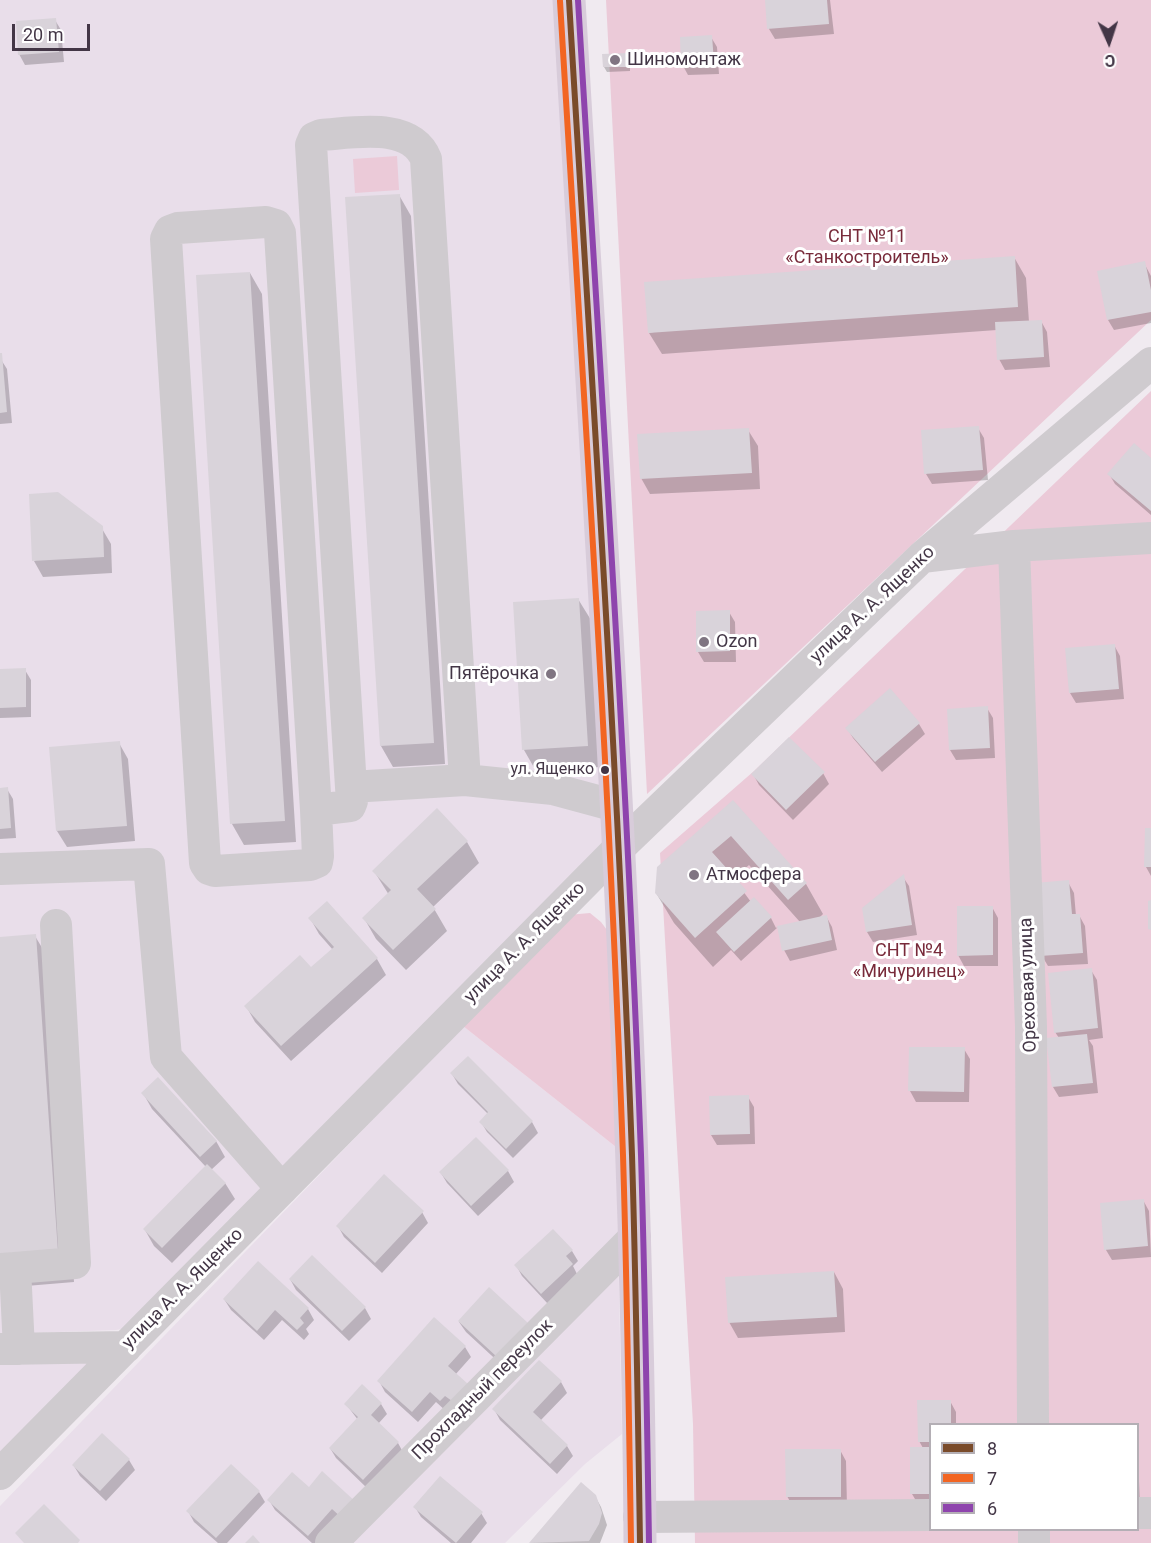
<!DOCTYPE html>
<meta charset="utf-8">
<style>
body{margin:0}
#map{position:relative;width:1151px;height:1543px;overflow:hidden;background:#f0eaf0;font-family:Roboto,sans-serif}
canvas{display:block}
.legend{position:absolute;left:929px;top:1423px;width:210px;height:108px;box-sizing:border-box;background:#fff;border:2px solid #b4afb5;margin:0;padding:8px 10px;list-style:none;font-size:18px;color:#433646}
.legend li{display:flex;align-items:center;gap:12px;height:30px}
.legend b{width:30px;border:2px solid #b4afb5}
.north{position:absolute;left:1079px;top:12px;width:60px;height:60px;-webkit-text-stroke:4px #fff;paint-order:stroke;rotate:177deg;font-size:16px;font-weight:700;line-height:24px;text-align:center;color:#433646}
.north::after{content:'';display:block;margin:auto;width:21px;height:27px;background:#433646;clip-path:polygon(50% 0,100% 100%,50% 72%,0 100%)}
.scale{position:absolute;left:12px;top:24px;width:78px;height:27px;box-sizing:border-box;border:3px solid #433646;border-top:0;padding-left:8px;font-size:18px;line-height:21px;white-space:nowrap;color:#433646;-webkit-text-stroke:4px #fff;paint-order:stroke}
</style>
<div id="map">
<canvas width="1151" height="1543"></canvas>
<ul class="legend">
<li><b style="height:8px;background:#7a4b2a"></b>8</li>
<li><b style="height:8px;background:#f26522"></b>7</li>
<li><b style="height:8px;background:#8e44ad"></b>6</li>
</ul>
<div class="north">С</div>
<div class="scale">20 m</div>
</div>
<script>
const c = document.querySelector('canvas').getContext('2d');
c.lineJoin = 'round';
function fill(path, color) {
  c.fillStyle = color;
  c.fill(path, 'evenodd');
}
function trace(path, color, width, dash) {
  c.strokeStyle = color;
  c.lineWidth = width;
  c.lineCap = dash ? 'butt' : 'round';
  c.setLineDash(dash || []);
  c.stroke(path);
}
function write(font, color, halo, rows, align = 'center') {
  c.font = font + ' Roboto,sans-serif';
  c.lineWidth = 6;
  c.setLineDash([]);
  c.textBaseline = 'middle';
  c.strokeStyle = halo;
  c.fillStyle = color;
  for (const [text, x, y, turn = 0] of rows) {
    c.save();
    c.translate(x, y);
    c.rotate((+turn || 0) * Math.PI / 180);
    c.textAlign = isNaN(turn) ? turn : align;
    if (halo) c.strokeText(text, 0, 0);
    c.fillText(text, 0, 0);
    c.restore();
  }
}
fill(new Path2D(`
 M0 0H559L605 841 127 1328 116 1330 0 1334Z
 M463 1026 616 1147 622 1434 585 1464 505 1543H0V1506Z
 M0 1357 95 1359 0 1468Z`), '#e9deea');
fill(new Path2D(`
 M606 0H1151V320L647 794Z
 M397 156 399 190 355 193 353 159Z
 M1151 391V1543H695L693 1424 660 853 754 771ZM930 1424H1138V1530H930Z
 M590 913 601 922 610 934 616 1147 463 1026 568 915Z`), '#ebcad8');
fill(new Path2D(`
 M766 0H830L834 34 775 39 769 29Z
 M55 20 61 30 64 62 25 65 19 54Z
 M711 37 717 47 719 74 688 75 682 64Z
 M627 54 630 59V71L607 72 604 67V55Z
 M399 195 411 216 445 764 393 767 381 746 347 198Z
 M1014 257 1026 278 1029 322 1041 321 1047 332 1050 367 1005 370 999 359 997 330 662 354 649 333Z
 M1144 263 1151 276V323L1114 330 1108 320Z
 M250 273 262 294 296 842 244 845 232 824 198 276Z
 M0 358 7 369 12 423 0 424Z
 M978 428 984 438 988 480 932 484 926 474Z
 M748 430 758 446 760 489 650 494 641 478Z
 M1151 460V515L1115 484 1109 474Z
 M101 527 111 544 112 573 43 577 34 561Z
 M578 599 591 620 600 767 536 771 524 750Z
 M729 612 735 622 736 662H704L698 652Z
 M1114 645 1120 656 1124 699 1076 703 1070 693Z
 M0 670H25L31 680V717L0 718Z
 M987 708 993 718 995 758 956 760 950 750Z
 M919 724 925 734 882 772 853 738 847 728Z
 M119 743 128 759 135 841 67 847 57 831 51 749Z
 M823 773 829 784 793 820 759 785 753 774Z
 M0 789H7L13 799 16 838 0 839Z
 M733 802 806 884 823 914 819 918 826 916 832 927 837 950 790 961 784 950 800 922 749 865 734 879 751 902 771 918 776 928 778 927 741 961 731 950 713 967 674 923 656 893Z
 M1151 830V876L1146 867Z
 M467 842 479 863 433 907 447 931 406 970 376 939 364 918 389 895 374 871Z
 M903 877 909 886 917 935 873 942 867 932Z
 M1068 882 1074 893 1076 916 1079 915 1085 926 1088 964 1048 966 1042 956Z
 M326 903 377 959 386 975 291 1061 255 1022 246 1006 311 969 333 950 319 934 310 918Z
 M992 907 998 918V966H964L958 955Z
 M35 936 53 966 74 1282 14 1287 0 938Z
 M1091 970 1097 980 1103 1038 1089 1040 1093 1046 1098 1093 1059 1097 1053 1087 1059 1038 1055 1032Z
 M964 1049 970 1059 969 1102H916L910 1091Z
 M468 1058 532 1122 538 1133 513 1158 487 1132 481 1122 488 1114 458 1084 452 1074Z
 M143 1093 216 1141 225 1157 211 1170 225 1183 235 1199 172 1263 154 1246 145 1230 206 1167 152 1109Z
 M748 1097 754 1107 755 1144 717 1145 711 1135Z
 M508 1171 514 1182 478 1216 447 1183 441 1173Z
 M1143 1200 1149 1211 1151 1257 1112 1260 1106 1250 1102 1204Z
 M422 1212 428 1223 382 1273 344 1237 338 1226Z
 M572 1251 578 1261 573 1266 578 1276 548 1304 522 1276 516 1265Z
 M312 1257 365 1308 371 1319 349 1341 296 1290 290 1279Z
 M258 1263 308 1309 314 1320 306 1329 309 1334 304 1340 282 1320 264 1340 231 1310 224 1299Z
 M834 1272 843 1289 845 1332 738 1338 729 1322Z
 M459 1322 533 1334 504 1367 466 1332Z
 M465 1347 471 1357 455 1375 466 1385 446 1411 436 1402 418 1422 385 1392 379 1381Z
 M539 1362 561 1382 567 1393 540 1421 567 1446 573 1456 557 1474 500 1420 494 1409Z
 M950 1401 956 1412V1424H930V1504H918L912 1494 923 1448 919 1441V1402Z
 M346 1404H381L387 1414 378 1424 398 1443 404 1454 369 1490 336 1458 330 1448 358 1420Z
 M840 1450 846 1461 847 1507H793L787 1496Z
 M1138 1455 1140 1507H1138Z
 M129 1460 135 1470 106 1501 80 1476 74 1466Z
 M309 1489 356 1504 317 1543H312L275 1510 269 1500Z
 M259 1492 265 1502 227 1543H218L194 1522 188 1511Z
 M595 1496 601 1507 607 1525 600 1543H530L533 1539Z
 M415 1507 481 1513 487 1523 471 1543H451L421 1517Z`), '#0003');
fill(new Path2D(`
 M765 0H827L829 24 767 29Z
 M56 18 59 52 18 55 16 21Z
 M712 35 714 63 681 65 680 37Z
 M628 53V67H603L602 54Z
 M400 194 434 743 380 746 345 197Z
 M1015 256 1018 307 648 333 644 282Z
 M1145 261 1151 290V312L1107 320 1097 271Z
 M250 272 285 821 230 824 196 275Z
 M1042 320 1044 357 997 360 995 322Z
 M0 353H2L7 412 0 413Z
 M979 426 983 470 924 474 921 430Z
 M749 428 752 473 640 479 637 434Z
 M1134 443 1151 458V511L1107 474Z
 M58 492 103 526 104 557 32 561 29 494Z
 M579 598 588 746 522 750 513 602Z
 M730 610V651L696 652V611Z
 M1115 644 1119 689 1069 693 1065 648Z
 M26 668V707L0 708V669Z
 M890 688 920 723 875 762 845 728Z
 M988 706 990 748 949 750 947 709Z
 M789 737 825 772 786 810 751 774Z
 M120 741 127 826 56 831 49 747Z
 M8 787 11 828 0 829V788Z
 M733 800 807 883 788 900 731 836 712 852 747 891 695 938 655 893 657 867Z
 M437 808 468 841 417 889 436 909 393 950 362 918 391 890 372 871Z
 M1145 828H1151V867H1144Z
 M904 874 912 925 866 932 862 908Z
 M1069 880 1072 914H1080L1083 953 1040 956 1035 883Z
 M754 897 772 917 734 952 716 932Z
 M1151 900V930L1148 929V901Z
 M327 901 378 958 281 1046 244 1006 300 955 311 967 334 947 308 918Z
 M957 906H993V955L957 956Z
 M827 915 832 940 782 951 777 926Z
 M36 934 58 1252 0 1257V937Z
 M1092 968 1098 1028 1054 1033 1048 973Z
 M1087 1034 1093 1083 1052 1087 1046 1038Z
 M909 1047H965L964 1092 908 1091Z
 M468 1056 533 1121 506 1149 479 1122 488 1112 450 1073Z
 M158 1077 217 1141 200 1157 141 1093Z
 M749 1095 750 1134 710 1135 709 1096Z
 M476 1137 509 1170 471 1206 439 1172Z
 M207 1164 226 1183 162 1248 143 1229Z
 M384 1174 424 1211 375 1263 336 1226Z
 M1144 1199 1148 1246 1104 1250 1100 1203Z
 M553 1229 573 1250 566 1256 573 1264 541 1294 514 1265Z
 M312 1255 366 1307 342 1331 289 1279Z
 M258 1261 309 1308 300 1318 304 1323 297 1330 275 1310 257 1331 223 1299Z
 M834 1271 837 1317 728 1323 725 1277Z
 M489 1287 528 1323 497 1357 458 1321Z
 M434 1317 466 1346 448 1366 468 1384 452 1401 445 1396 440 1401 430 1392 412 1412 377 1381Z
 M539 1360 562 1381 533 1412 568 1445 550 1464 492 1409Z
 M362 1384 382 1403 371 1415 399 1442 363 1480 329 1448 358 1417 344 1404Z
 M917 1400H951V1424H930V1442H918Z
 M102 1433 130 1459 100 1491 72 1465Z
 M910 1447H930V1494H910Z
 M785 1449H841V1497H786Z
 M231 1464 260 1491 216 1538 186 1511Z
 M322 1471 357 1503 343 1519 332 1509 308 1536 267 1500 292 1472 309 1487Z
 M440 1476 483 1512 456 1543 413 1507Z
 M581 1482 596 1495 602 1513 599 1524 589 1541 529 1543Z
 M44 1504 80 1540 78 1543H24L15 1533Z
 M253 1535 260 1543H245Z`), '#d9d3da');
trace(new Path2D(`
 M1014 546 1031 1027 1033 1424
 M922 557 1014 546 1151 538
 M465 780 426 159C411 121 353 133 321 135L314 138 311 145 351 787 465 780 553 789 616 806
 M316 810 280 233 276 225 266 222 178 228 170 231 166 239 205 863 209 869 215 871 310 865 317 862 318 856 316 810 350 806 352 801 351 787
 M0 869 149 864 166 1057 282 1189
 M15 1268 75 1263 56 925
 M0 1269 15 1268 19 1349
 M0 1349 126 1347
 M0 1474 619 848 922 557 1151 363
 M1138 1513H1151
 M639 1517 930 1515
 M1034 1530V1543
 M331 1543 635 1237`), '#cfcbcf', 32);
trace(new Path2D(`
 M569 0C599 514 637 1028 640 1543`), '#d8ccda', 33);
trace(new Path2D(`
 M569 0C592 385 618 770 632 1155 636 1284 638 1414 640 1543`), '#7a4b2a', 6);
trace(new Path2D(`
 M560 1C583 385 609 770 623 1155 627 1284 629 1414 631 1543`), '#f26522', 6);
trace(new Path2D(`
 M578 0C601 385 627 770 641 1155 645 1284 647 1414 649 1543`), '#8e44ad', 6);
for (const [x, y, r, color] of [
 [615,60,6,"#807582"],
 [704,642,6,"#807582"],
 [551,674,6,"#807582"],
 [605,770,5,"#433646"],
 [694,875,6,"#807582"]
]) {
  const dot = new Path2D();
  dot.arc(x, y, r, 0, 2 * Math.PI);
  c.fillStyle = color;
  c.fill(dot);
  trace(dot, '#fff', 2);
}
write('16px', '#433646', '#fff', [
 ["ул. Ященко",594,770]
], 'right');
write('18px', '#433646', '#fff', [
 ["Шиномонтаж",627,60],
 ["Ozon",716,642],
 ["Пятёрочка",539,674,"right"],
 ["Атмосфера",706,875]
], 'left');
write('18px', '#782a3a', '#fff', [
 ["СНТ №11",867,237],
 ["«Станкостроитель»",867,258],
 ["СНТ №4",909,951],
 ["«Мичуринец»",909,972]
]);
write('18px', '#433646', '#fff', [
 ["улица А. А. Ященко",873,605,-43],
 ["улица А. А. Ященко",525,943,-45],
 ["Ореховая улица",1029,985,-92],
 ["улица А. А. Ященко",183,1289,-45],
 ["Прохладный переулок",483,1390,-45]
]);
</script>
